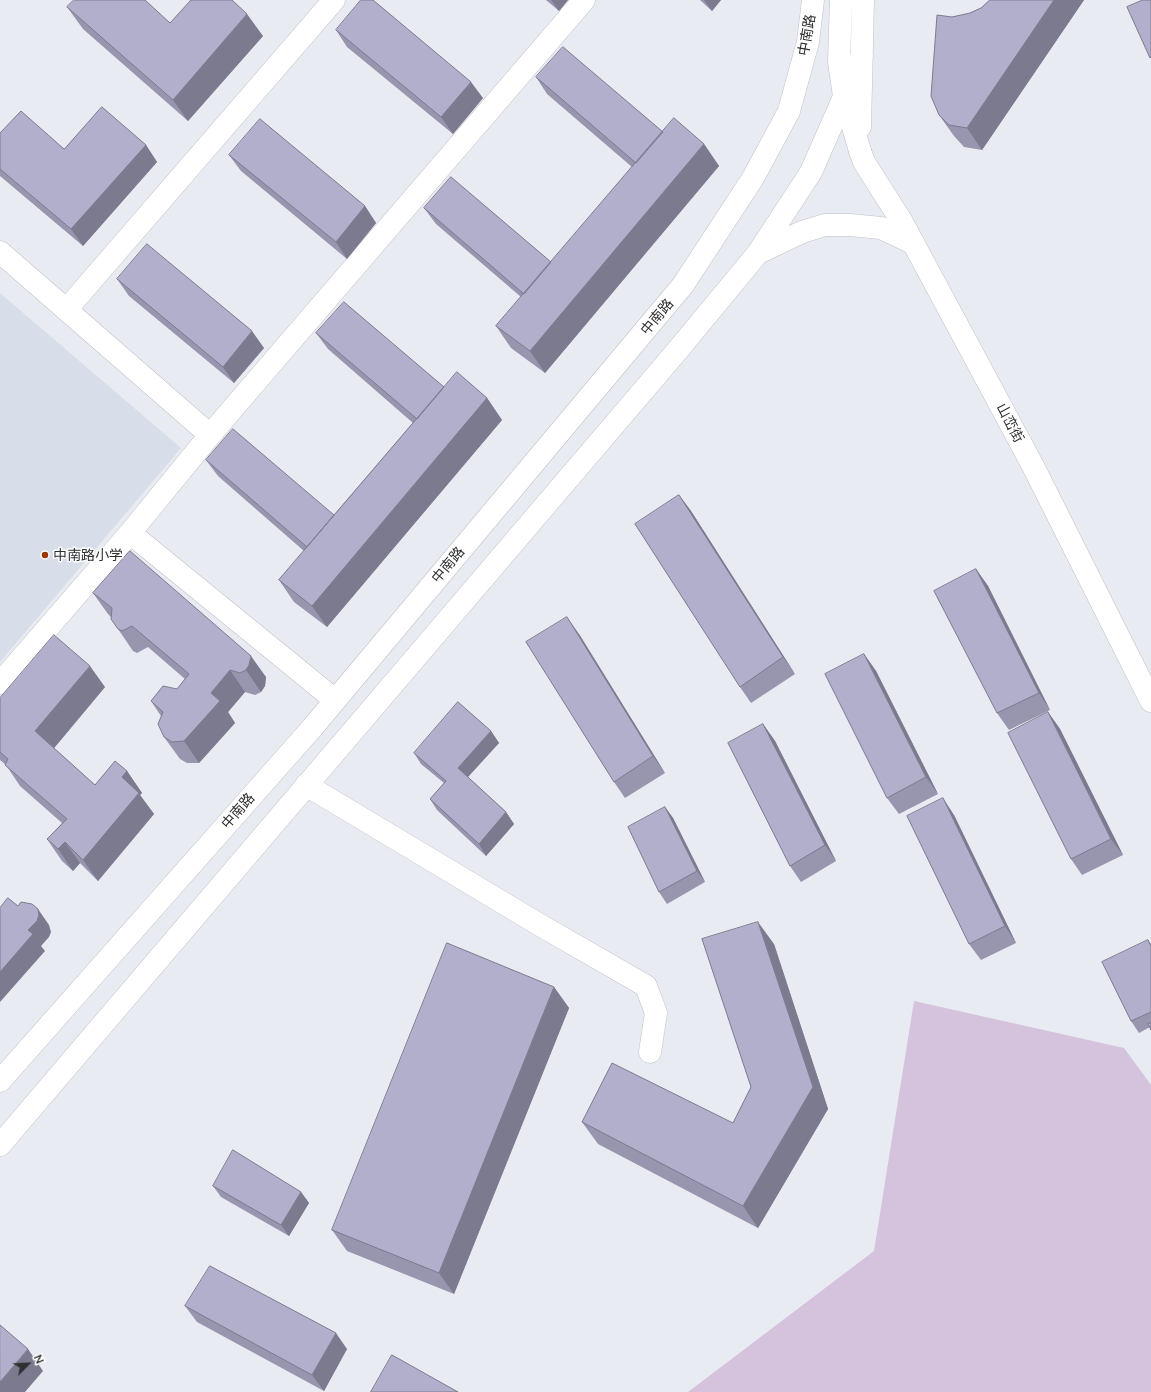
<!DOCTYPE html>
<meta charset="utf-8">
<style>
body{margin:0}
#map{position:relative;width:1151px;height:1392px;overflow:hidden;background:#e8ebf1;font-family:Lato,sans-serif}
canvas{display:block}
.north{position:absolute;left:8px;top:1344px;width:40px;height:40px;-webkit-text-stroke:3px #fff;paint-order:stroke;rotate:66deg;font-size:11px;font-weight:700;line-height:16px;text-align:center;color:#2e3032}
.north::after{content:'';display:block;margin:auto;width:14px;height:18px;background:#2e3032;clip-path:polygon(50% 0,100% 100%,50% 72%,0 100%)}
</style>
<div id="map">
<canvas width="1151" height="1392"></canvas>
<div class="north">N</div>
</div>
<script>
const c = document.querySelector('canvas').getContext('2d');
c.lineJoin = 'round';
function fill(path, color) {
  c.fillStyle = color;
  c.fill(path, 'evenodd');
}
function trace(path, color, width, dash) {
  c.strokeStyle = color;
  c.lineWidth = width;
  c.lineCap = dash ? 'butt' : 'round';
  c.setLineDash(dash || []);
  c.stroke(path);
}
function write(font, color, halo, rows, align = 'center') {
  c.font = font + ' Lato,"Noto Sans SC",sans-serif';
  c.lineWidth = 3;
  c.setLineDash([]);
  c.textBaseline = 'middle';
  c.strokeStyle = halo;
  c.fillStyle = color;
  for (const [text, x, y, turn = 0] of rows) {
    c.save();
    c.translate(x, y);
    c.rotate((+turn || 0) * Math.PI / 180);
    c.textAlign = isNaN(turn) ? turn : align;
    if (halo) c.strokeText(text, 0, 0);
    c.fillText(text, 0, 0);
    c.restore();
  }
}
fill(new Path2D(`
 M0 293 181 448 0 662Z`), '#d7dee9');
fill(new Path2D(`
 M914 1001 1124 1048 1151 1085V1392H688L874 1251Z`), '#d5c3dd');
const minor = new Path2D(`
 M0 252 210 435
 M66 310 334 0
 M130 533 335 700
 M0 683 130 533 210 435 584 0
 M306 785 540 925 646 986 656 1013 650 1052`);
const secondary = new Path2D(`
 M860 151 864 162 902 222 1033 466 1151 701`);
const primary = new Path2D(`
 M841 0 839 62 844 96 860 151
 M860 127 863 0
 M758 253 802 232 825 225H850L881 228 913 243
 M0 1081 312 728 683 285 753 178 789 111 808 42 813 0
 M0 1145 677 351 758 253 811 172 862 56`);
trace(minor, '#bec2c7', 23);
trace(secondary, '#bec2c7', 23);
trace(primary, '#bec2c7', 23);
trace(minor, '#fff', 22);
trace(secondary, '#fff', 22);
trace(primary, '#fff', 22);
fill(new Path2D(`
 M546 0H568L559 11Z
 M700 0H721L712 11Z
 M990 0H1084L982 150 964 147 954 136 939 115 952 17 970 13 981 8Z
 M67 7 170 23 263 36 188 121 83 29Z
 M336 30 483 98 453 134 347 47Z
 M536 77 663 132 704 144 719 166 545 373 511 348 496 326 521 297 436 224 424 208 551 262 632 167 547 94Z
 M0 133 64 149 146 145 157 162 83 246 0 176Z
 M229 155 365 206 376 223 347 259 241 171Z
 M117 279 264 348 234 383 129 296Z
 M316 333 444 387 487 398 502 420 327 627 294 602 279 580 304 551 218 476 206 460 334 515 413 423 328 349Z
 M679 495 691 511 795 674 751 703 740 687Z
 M976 569 988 586 1050 710 1009 730 997 713Z
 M93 593 266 677 265 686 261 692 255 695 245 692 228 712 235 723 199 763H187L180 759 164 737 161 716 151 701 177 689 185 679 148 647 137 653 133 651 118 629 111 617 108 614Z
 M579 634 665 773 625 798 614 782Z
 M864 654 876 671 938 794 899 814 887 798Z
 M105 687 54 748 95 785 127 771 142 793 140 795 154 814 98 881 80 863 73 871 62 861 47 839 62 823 20 786 6 765 0 760V698Z
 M1048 712 1060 729 1123 855 1082 875 1071 859Z
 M763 724 775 741 836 861 801 882 790 866Z
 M491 731 499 743 468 777 506 812 514 824 486 856 437 810 430 799 444 783 421 764 414 753Z
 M665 807 673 818 705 882 667 904 659 892Z
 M954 815 1016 943 981 960 969 944Z
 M1148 940 1151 944V1030L1150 1027 1139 1033 1131 1021Z
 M774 944 828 1109 758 1228 598 1144 582 1122 733 1123 751 1087Z
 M554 987 569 1008 454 1294 347 1251 332 1230Z
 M213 1186 301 1192 309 1203 289 1236 221 1197Z
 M185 1306 347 1349 324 1391 197 1322Z`), '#9896af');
fill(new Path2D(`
 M551 0H568L559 11Z
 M704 0H721L712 11Z
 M1054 0H1084L982 150 967 128Z
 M247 14 263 36 188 121 173 100Z
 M471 82 483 98 453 134 441 117Z
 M704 144 719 166 545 373 530 351Z
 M146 145 157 162 83 246 71 229Z
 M365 206 376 223 347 259 336 242Z
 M252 331 264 348 234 383 223 367Z
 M487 398 502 420 327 627 312 606Z
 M679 495 691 511 795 674 783 657Z
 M976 569 988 586 1050 710 1039 693Z
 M567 617 579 634 665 773 653 756Z
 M864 654 876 671 938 794 926 777Z
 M251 656 266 677 265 686 261 692 246 670Z
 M90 666 105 687 50 753 35 731Z
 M230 670 245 692 228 712 235 723 199 763 184 741 211 693Z
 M1048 712 1060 729 1123 855 1111 839Z
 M763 724 775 741 836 861 825 845Z
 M491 731 499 743 466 779 458 768Z
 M127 771 142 793 140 795 154 814 98 881 83 860 122 777Z
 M943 798 954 815 1016 943 1005 926Z
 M665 807 673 818 705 882 697 871Z
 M506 812 514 824 486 856 479 844Z
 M65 842 80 863 73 871 58 849Z
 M38 909 49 925 51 932 49 937 41 946 45 951 0 1002V972L28 930Z
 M758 922 774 944 828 1109 758 1228 743 1206 813 1087Z
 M554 987 569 1008 454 1294 439 1273Z
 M301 1192 309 1203 289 1236 281 1225Z
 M336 1333 347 1349 324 1391 312 1375Z
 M28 1349 43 1371 25 1392H0V1382Z`), '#7c7a8f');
const building = new Path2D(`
 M74 0H145L170 23 191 0H232L247 14 173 100 67 7Z
 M361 0H373L471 82 441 117 336 30Z
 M990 0H1054L967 128 949 125 939 115 931 96 937 15 952 17 970 13 981 8Z
 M1143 0H1151V57L1150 58 1127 7Z
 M563 47 663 132 636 163 536 77Z
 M102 107 146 145 71 229 0 169V133L21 111 64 149Z
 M674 118 704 144 530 351 496 326Z
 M260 119 365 206 336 242 229 155Z
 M451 177 551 262 524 294 424 208Z
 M147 244 252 331 223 367 117 279Z
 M344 302 444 387 417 419 316 333Z
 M457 372 487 398 312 606 279 580Z
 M233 429 334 515 307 547 206 460Z
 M679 495 783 657 740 687 635 524Z
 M130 551 251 656 249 665 246 670 240 673 230 670 211 693 220 701 184 741 172 742 164 737 158 724 163 712 151 701 163 686 177 689 189 674 132 626 122 631 118 629 111 619 112 608 93 593Z
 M976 569 1039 693 997 713 934 591Z
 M567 617 653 756 614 782 526 642Z
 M54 635 90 666 35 731 95 785 115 761 127 771 122 777 139 793 83 860 65 842 58 849 47 839 67 819 5 765 8 759 0 752V698Z
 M864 654 926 777 887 798 825 674Z
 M458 702 491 731 458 768 506 812 479 844 430 799 446 781 414 753Z
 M1048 712 1111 839 1071 859 1008 733Z
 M763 724 825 845 790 866 728 743Z
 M943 798 1005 926 969 944 907 816Z
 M665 807 697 871 659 892 628 827Z
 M8 898 18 906 21 902 32 904 38 909 39 915 37 921 28 930 33 934 0 972V908Z
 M758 922 813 1087 743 1206 582 1122 612 1063 733 1123 751 1087 702 939Z
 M1148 940 1151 946V1012L1131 1021 1102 962Z
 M447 943 554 987 439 1273 332 1230Z
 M1151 1023V1030L1148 1024Z
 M233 1150 301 1192 281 1225 213 1186Z
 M210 1266 336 1333 312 1375 185 1306Z
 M0 1325 28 1349 0 1382Z
 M392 1355 458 1392H371Z`);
fill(building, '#b1afcc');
trace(building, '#7c7a8f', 1);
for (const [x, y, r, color] of [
 [45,555,4,"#9b3800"]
]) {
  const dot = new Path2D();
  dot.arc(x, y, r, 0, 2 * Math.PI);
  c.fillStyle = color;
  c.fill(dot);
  trace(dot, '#fff', 1.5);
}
write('14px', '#2e3032', '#fff', [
 ["中南路",807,35,-80],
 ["中南路",657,317,-50],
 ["山峦街",1010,423,62],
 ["中南路",448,565,-50],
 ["中南路",238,811,-49]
]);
write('14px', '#2e3032', '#fff', [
 ["中南路小学",53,555]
], 'left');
</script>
